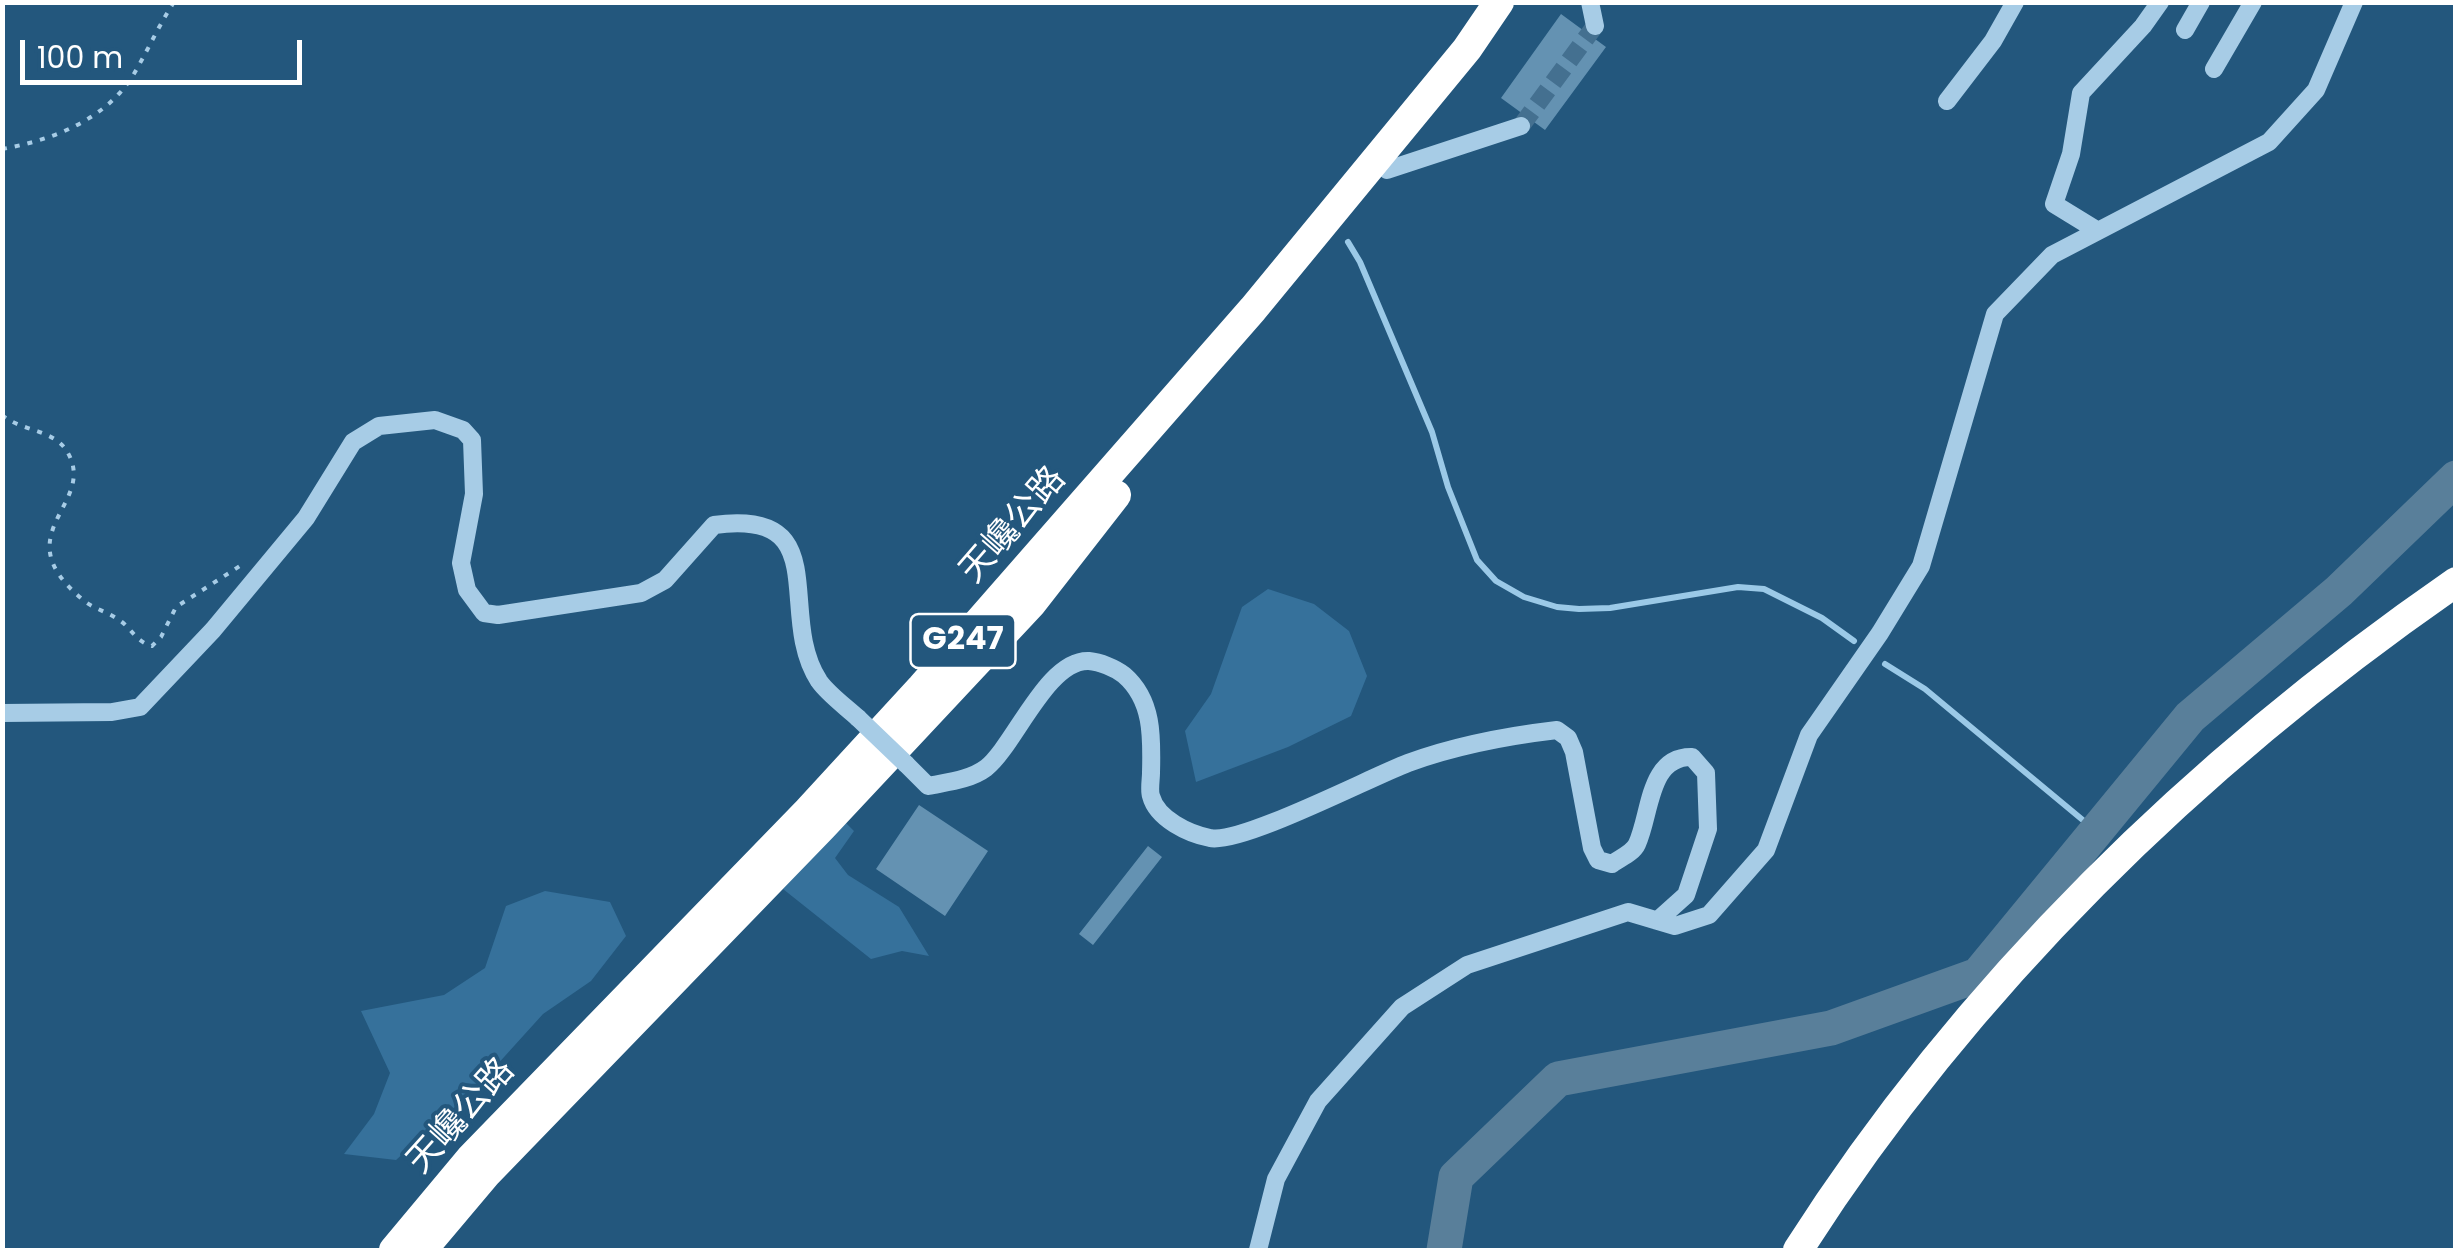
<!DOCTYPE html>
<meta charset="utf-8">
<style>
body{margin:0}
#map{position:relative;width:2458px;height:1253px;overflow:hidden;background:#23577d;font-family:Poppins,sans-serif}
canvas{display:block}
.frame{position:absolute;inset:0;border:5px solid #fff;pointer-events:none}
.scale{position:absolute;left:20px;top:40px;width:282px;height:45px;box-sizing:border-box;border:5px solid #fff;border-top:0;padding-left:12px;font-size:30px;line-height:35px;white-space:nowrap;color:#fff;-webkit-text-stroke:8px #23577d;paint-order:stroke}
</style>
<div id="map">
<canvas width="2458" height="1253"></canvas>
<div class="frame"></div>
<div class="scale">100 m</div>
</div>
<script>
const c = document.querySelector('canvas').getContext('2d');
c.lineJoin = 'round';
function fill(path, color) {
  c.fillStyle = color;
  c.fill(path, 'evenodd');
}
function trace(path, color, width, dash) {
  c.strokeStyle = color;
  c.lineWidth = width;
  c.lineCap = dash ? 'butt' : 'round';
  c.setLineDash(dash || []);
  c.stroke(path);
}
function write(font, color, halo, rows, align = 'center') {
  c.font = font + ' Poppins,"Noto Sans SC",sans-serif';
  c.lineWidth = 8;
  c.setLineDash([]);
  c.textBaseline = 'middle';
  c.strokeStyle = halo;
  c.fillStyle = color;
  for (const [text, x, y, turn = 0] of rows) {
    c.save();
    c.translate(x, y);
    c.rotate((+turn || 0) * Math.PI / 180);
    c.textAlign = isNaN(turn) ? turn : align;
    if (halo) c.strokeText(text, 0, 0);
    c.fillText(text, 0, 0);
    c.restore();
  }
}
fill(new Path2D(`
 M1268 589 1314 604 1349 631 1367 676 1351 716 1288 747 1196 782 1185 731 1211 694 1242 607Z
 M845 822 854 831 835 858 848 875 899 907 929 956 902 951 871 959 783 889Z
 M545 891 610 902 626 936 591 981 543 1014 476 1088 396 1160 344 1154 374 1114 390 1073 361 1011 444 995 485 968 506 906Z`), '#36719b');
trace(new Path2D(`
 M1348 242 1360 262 1432 432 1448 487 1477 560 1496 581 1524 597 1557 607 1579 609 1610 608 1738 587 1764 589 1822 618 1854 641
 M1885 664 1925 689 2096 831`), '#9bc9e7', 6);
trace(new Path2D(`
 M1444 1250 1456 1177 1558 1079 1831 1028 1978 975 2190 717 2339 591 2456 478`), '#597f9a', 35);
fill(new Path2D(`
 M1561 14 1606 47 1545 130 1501 98Z
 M919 805 988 851 945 916 876 869Z
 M1148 846 1162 857 1093 945 1079 934Z`), '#6492b2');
trace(new Path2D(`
 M1521 126 1595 26`), '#447090', 18, [18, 9]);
trace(new Path2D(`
 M2 149C53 140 108 119 135 72 149 48 159 25 174 2
 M2 415C22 432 55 429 68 453 97 505 3 533 82 599 92 608 105 611 116 618 131 626 134 641 152 646L161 637 176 607 243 564`), '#a7cce6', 4, [5, 8]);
trace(new Path2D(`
 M1590 2 1595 26
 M2185 30 2201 2
 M2214 69 2253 2
 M1947 101 1993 41 2015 2
 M1387 170 1521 126
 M2098 231 2054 204 2071 154 2081 93 2143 26 2160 2
 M2 713 112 712 140 707 213 630 306 518 353 442 379 426 435 420 463 430 472 440 474 494 461 563 467 590 484 613 498 615 641 593 665 580 714 525C837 508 775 614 819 681 828 694 846 707 858 718
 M906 764 928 786C947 782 970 780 986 768 1015 745 1047 659 1089 661 1100 662 1115 668 1124 675 1153 700 1152 737 1151 773 1151 779 1149 790 1151 796 1157 819 1189 834 1210 838 1240 845 1371 777 1408 763 1457 745 1506 736 1557 730L1568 738 1574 752 1592 848 1598 860 1612 864C1620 858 1633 853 1637 844 1651 814 1648 756 1692 757L1706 773 1708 829 1686 895 1657 921
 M1258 1250 1276 1179 1318 1101 1402 1007 1467 965 1628 912 1675 926 1709 915 1766 850 1809 735 1880 633 1921 566 1995 314 2052 255 2269 142 2316 90 2354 2`), '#a7cce6', 18);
trace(new Path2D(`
 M394 1250 470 1159 808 811 922 687 1253 309 1467 49 1499 2
 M422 1250 486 1174 823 826 1031 604 1116 495
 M1798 1250C1967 985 2197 761 2456 582`), '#fff', 30);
trace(new Path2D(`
 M858 718 906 764`), '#a7cce6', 18);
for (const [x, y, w] of [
 [963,641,105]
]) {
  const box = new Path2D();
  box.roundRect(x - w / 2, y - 27, w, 54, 8);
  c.fillStyle = '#23577d';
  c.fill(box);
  trace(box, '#fff', 2.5);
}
write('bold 32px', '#fff', null, [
 ["G247",963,641]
]);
write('35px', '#fff', '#23577d', [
 ["天巉公路",1014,526,-49],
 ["天巉公路",462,1117,-48]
]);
</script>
